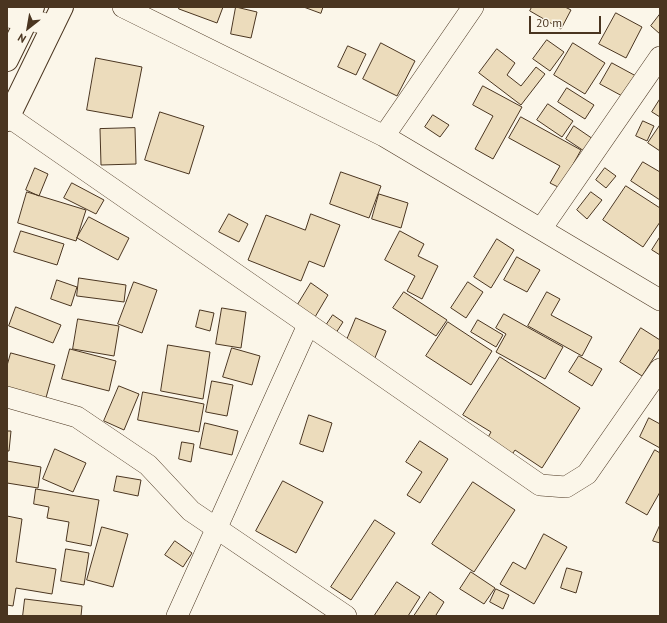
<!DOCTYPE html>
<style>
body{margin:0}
#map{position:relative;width:667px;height:623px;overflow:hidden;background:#fbf6e9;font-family:"PT Sans",sans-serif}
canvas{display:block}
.frame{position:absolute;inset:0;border:8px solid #4a3520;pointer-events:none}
.north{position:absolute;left:8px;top:8px;width:40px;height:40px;-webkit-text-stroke:3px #fbf6e9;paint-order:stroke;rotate:211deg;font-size:11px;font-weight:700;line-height:16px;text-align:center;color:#4a3520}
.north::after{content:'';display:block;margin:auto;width:14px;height:18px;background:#4a3520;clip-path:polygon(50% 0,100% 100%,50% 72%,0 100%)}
.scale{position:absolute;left:529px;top:16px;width:72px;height:18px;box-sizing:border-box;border:2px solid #4a3520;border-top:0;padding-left:5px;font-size:12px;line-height:14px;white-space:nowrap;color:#4a3520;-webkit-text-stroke:3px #fbf6e9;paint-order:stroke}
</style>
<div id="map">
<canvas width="667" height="623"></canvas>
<div class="frame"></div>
<div class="north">N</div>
<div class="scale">20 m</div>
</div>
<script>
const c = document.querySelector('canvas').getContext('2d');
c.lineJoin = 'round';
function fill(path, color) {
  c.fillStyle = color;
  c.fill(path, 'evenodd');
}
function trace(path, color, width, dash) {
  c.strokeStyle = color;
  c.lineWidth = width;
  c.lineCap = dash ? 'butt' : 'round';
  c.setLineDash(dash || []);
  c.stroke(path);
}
const building = new Path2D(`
 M179 7H223L217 23 179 9Z
 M236 7 257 12 251 38 231 34Z
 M304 7H323L321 13Z
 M532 7H565L571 10 561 29 530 11Z
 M616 13 642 27 626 58 599 44Z
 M660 14V34L651 26Z
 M547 40 564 52 550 71 533 59Z
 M381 43 415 61 397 96 363 79Z
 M573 43 605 63 585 94 554 75Z
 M348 46 366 54 356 75 338 67Z
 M497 49 515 63 507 75 521 86 536 67 545 74 521 105 479 73Z
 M96 58 142 67 132 118 87 110Z
 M612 63 636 76 624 97 600 84Z
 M483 86 522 107 493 159 475 149 493 116 473 105Z
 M567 88 594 105 585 119 558 102Z
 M660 99V117L652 112Z
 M548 104 573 121 562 137 537 120Z
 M160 112 204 126 189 174 145 160Z
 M433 115 449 125 440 137 425 127Z
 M521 117 581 150 560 188 550 183 560 166 509 138Z
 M643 121 654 126 647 141 636 136Z
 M660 125V151L648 143Z
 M574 126 593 139 584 151 566 139Z
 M135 128 136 164 101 165 100 129Z
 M643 162 660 172V200L631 181Z
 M35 168 48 174 39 196 26 190Z
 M605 168 616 176 606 188 596 180Z
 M341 172 381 186 369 218 330 204Z
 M72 183 104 200 96 214 64 198Z
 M626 186 660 208V222L643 247 603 220Z
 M27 192 86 210 76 241 18 223Z
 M591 192 602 200 587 219 577 210Z
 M379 194 408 203 401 228 372 219Z
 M229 214 248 224 239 242 219 232Z
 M311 214 340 225 324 267 309 261 301 281 248 260 266 215 305 230Z
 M89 217 129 238 118 260 77 238Z
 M21 231 64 244 57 265 14 252Z
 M400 231 424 244 418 256 438 266 422 299 407 291 415 276 385 260Z
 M660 237V255L652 250Z
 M497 239 514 250 491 288 474 277Z
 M517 257 540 270 527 292 504 280Z
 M79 278 126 285 124 302 77 296Z
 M57 280 77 287 71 306 51 299Z
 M134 282 157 290 142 333 118 324Z
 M468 282 483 292 466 318 451 308Z
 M311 283 328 295 315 317 297 306Z
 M404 292 447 320 436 336 393 308Z
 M547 292 560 299 551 315 592 337 582 356 528 326Z
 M16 307 61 325 53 343 9 326Z
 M222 308 246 312 241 348 216 344Z
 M200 310 214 313 210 331 196 327Z
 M504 314 563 347 545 379 496 352 506 334 496 328Z
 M333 315 343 322 334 336 323 330Z
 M356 318 386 331 374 360 344 347Z
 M78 319 119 326 114 356 73 349Z
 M478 320 503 335 496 347 471 332Z
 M448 322 492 351 471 385 426 356Z
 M641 328 660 340V348L642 376 620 362Z
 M168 345 210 352 203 399 161 391Z
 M232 348 260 356 252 385 223 377Z
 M70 349 116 361 109 391 62 379Z
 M11 353 55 365 44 405 7 395V366Z
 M579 356 602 369 592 386 569 372Z
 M500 357 580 408 542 468 515 450 511 456 486 441 491 432 463 415Z
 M212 381 233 385 227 416 206 412Z
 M119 386 139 394 124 430 104 421Z
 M143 392 204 404 199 432 138 420Z
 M309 415 332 423 323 452 300 444Z
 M649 418 660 424V448L640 437Z
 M205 423 238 431 232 455 200 448Z
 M7 431H11L9 451H7Z
 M420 441 448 459 420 503 407 495 422 472 406 462Z
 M182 442 194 444 191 462 179 459Z
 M55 449 86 463 73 492 43 479Z
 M655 450 660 453V492L647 515 626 503Z
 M7 461 41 467 38 488 7 483Z
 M117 476 141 480 138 496 114 491Z
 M283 481 323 502 296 553 256 531Z
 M473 482 515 510 474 572 432 544Z
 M36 489 99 500 91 546 66 541 69 522 47 518 49 507 34 504Z
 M7 516 22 519 16 562 56 569 52 594 16 588 13 606 7 605Z
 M375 520 395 533 351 600 331 587Z
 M660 525V543L653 541Z
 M102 527 128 534 113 587 87 580Z
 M544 534 567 547 534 604 500 584 513 562 525 569Z
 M175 541 192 553 183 567 165 555Z
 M66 549 89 553 84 585 61 581Z
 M567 568 582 572 576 593 561 588Z
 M471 572 495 588 484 604 460 589Z
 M397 582 420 597 408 616H377L375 615Z
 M496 589 509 595 503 609 490 602Z
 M430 592 444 602 436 615 438 616H414Z
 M25 599 82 606 81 616H23Z`);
fill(building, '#ecdcbc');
trace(building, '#4a3520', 1);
const street = new Path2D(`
 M123 7 384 136 660 300
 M7 17 27 19 53 26
 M9 117 540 485 566 487 587 474 660 369
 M384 136 473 7
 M541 229 660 57
 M7 397 77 417 148 465 191 511 346 616
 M177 616 308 325`);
const secondary = new Path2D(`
 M7 60 33 7
 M7 120 62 7`);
trace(street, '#4a3520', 22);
trace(secondary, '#4a3520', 24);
trace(street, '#fbf6e9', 21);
trace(secondary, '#fbf6e9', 22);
</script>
